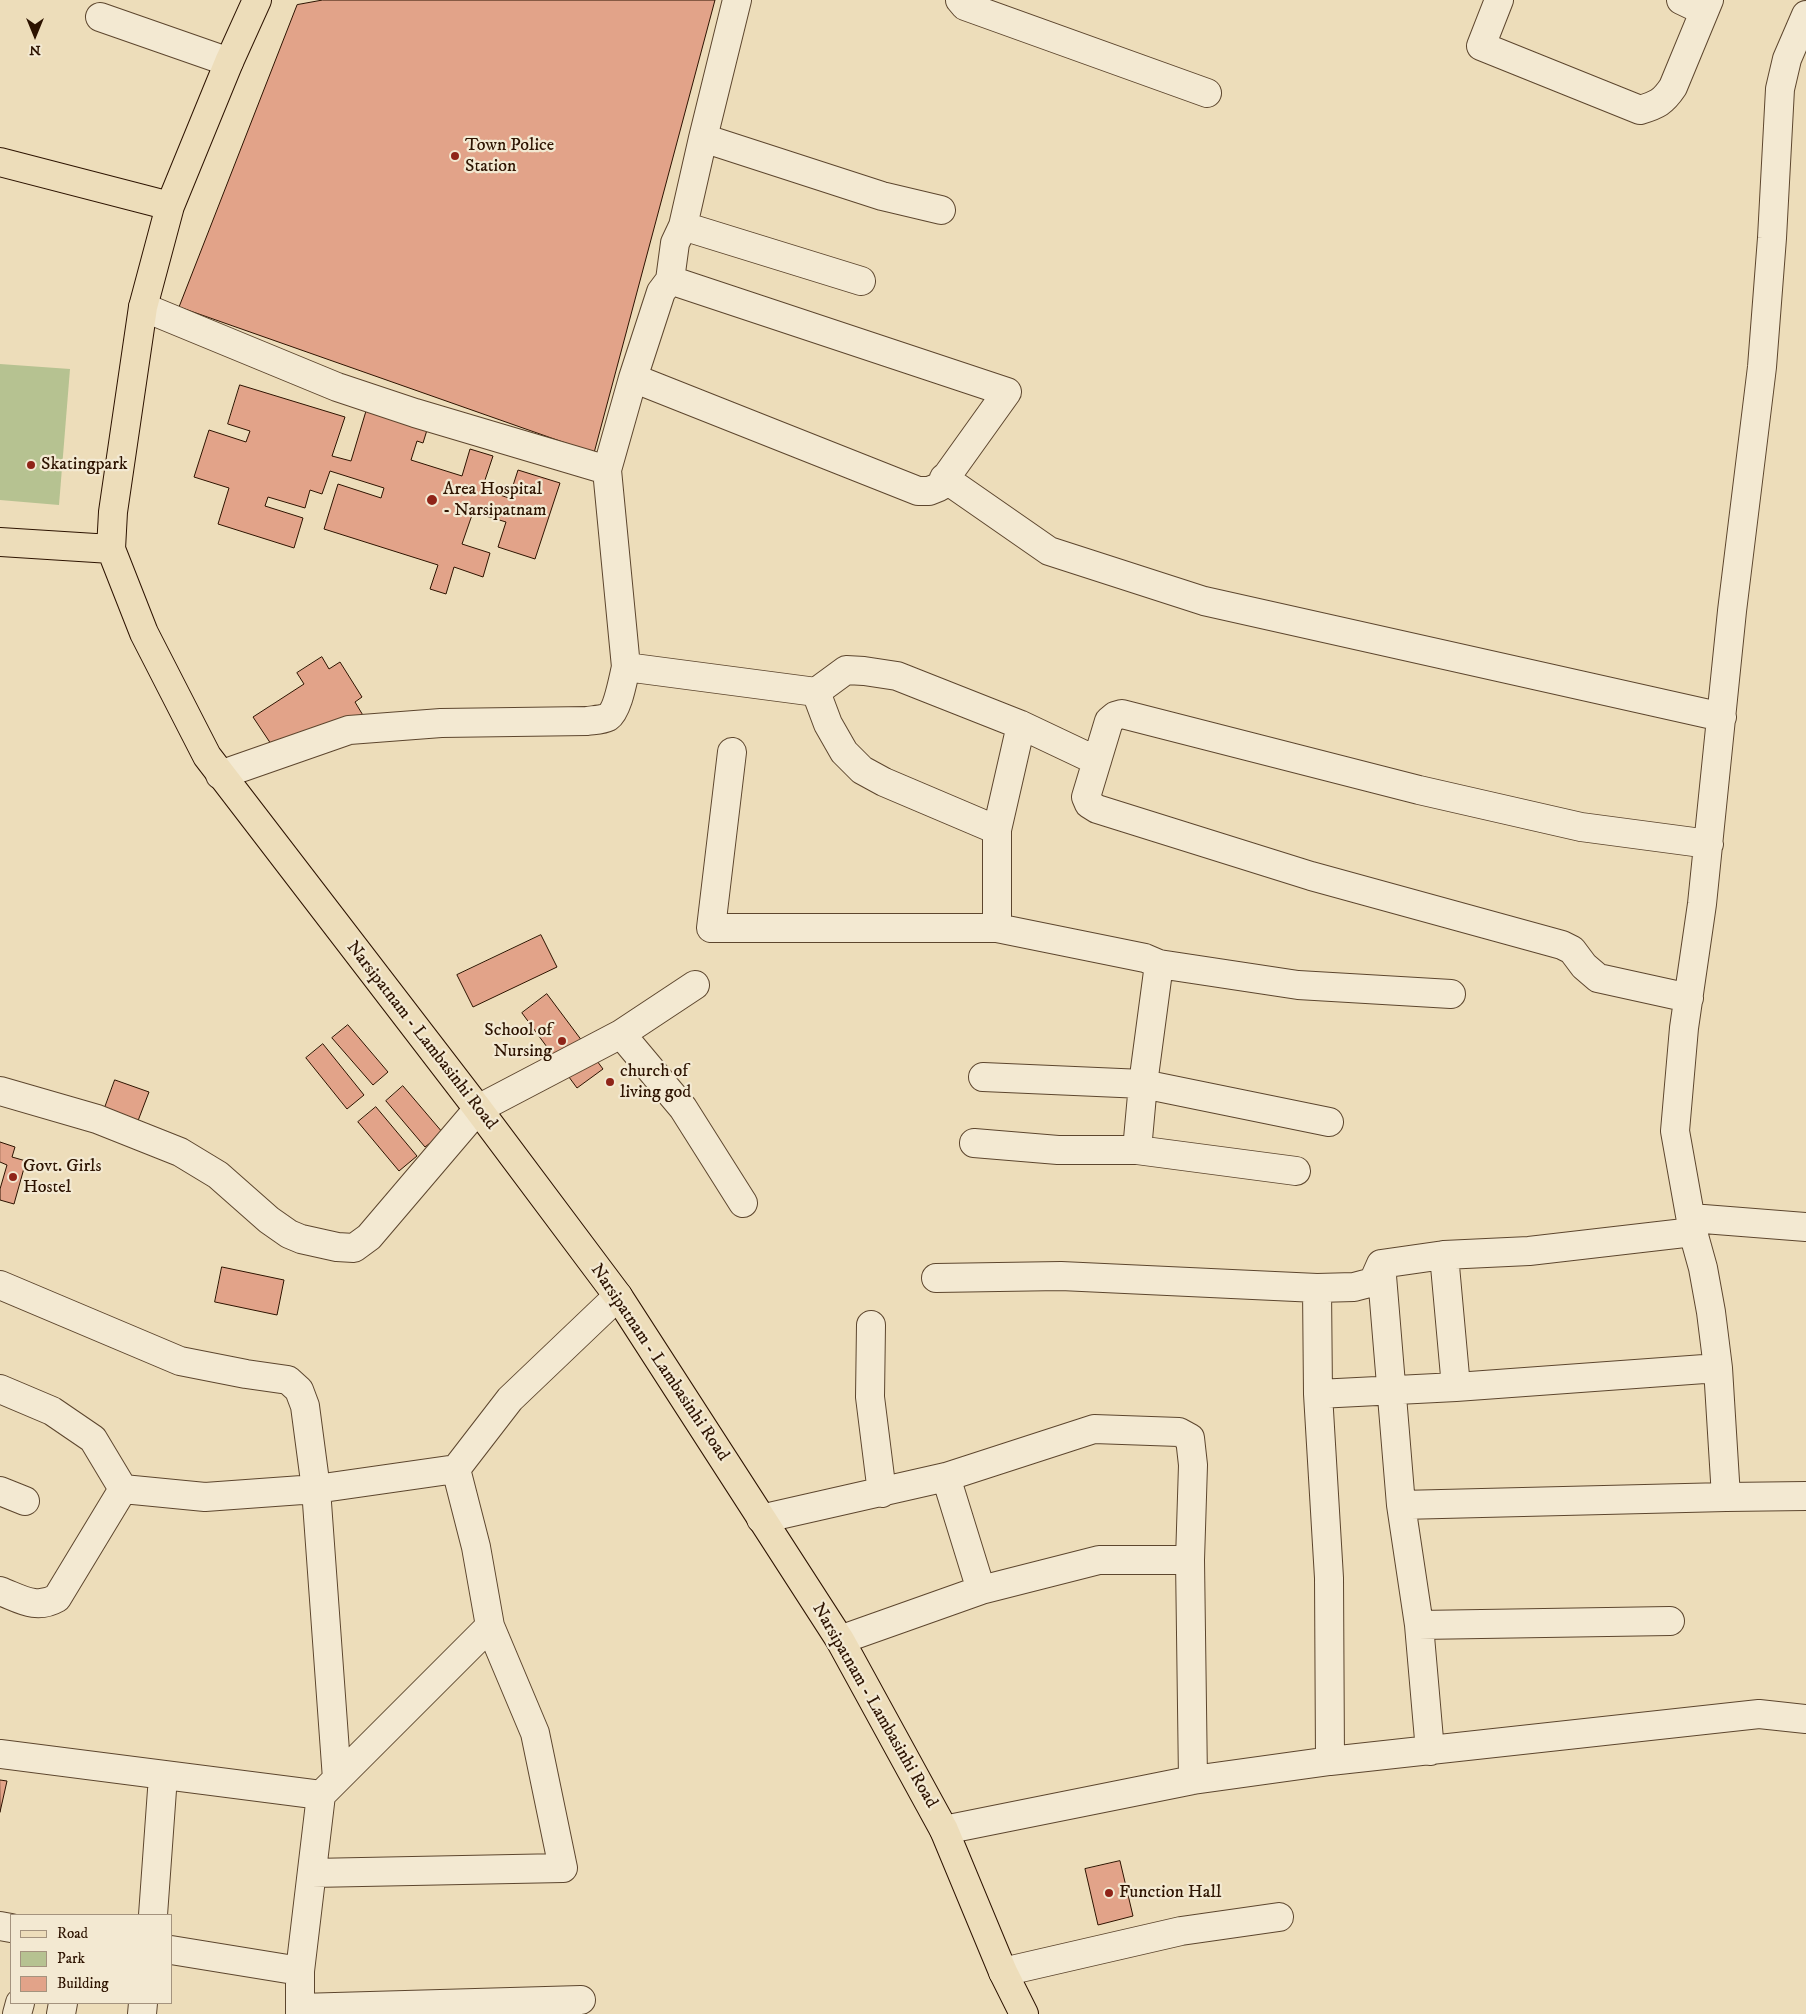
<!DOCTYPE html>
<style>
body{margin:0}
#map{position:relative;width:1806px;height:2014px;overflow:hidden;background:#edddba;font-family:"IM FELL DW Pica",serif}
canvas{display:block}
.legend{position:absolute;left:10px;top:1914px;width:162px;height:90px;box-sizing:border-box;background:#f3e9d2;border:1px solid #a4937e;margin:0;padding:6px 9px;list-style:none;font-size:15px;color:#2d1300}
.legend li{display:flex;align-items:center;gap:10px;height:25px}
.legend b{width:25px;border:1px solid #a4937e}
.north{position:absolute;left:10px;top:10px;width:50px;height:50px;-webkit-text-stroke:4px #f3e9d2;paint-order:stroke;rotate:180deg;font-size:14px;font-weight:700;line-height:20px;text-align:center;color:#2d1300}
.north::after{content:'';display:block;margin:auto;width:18px;height:22px;background:#2d1300;clip-path:polygon(50% 0,100% 100%,50% 72%,0 100%)}
</style>
<div id="map">
<canvas width="1806" height="2014"></canvas>
<ul class="legend">
<li><b style="height:6px;background:#edddba"></b>Road</li>
<li><b style="height:14px;background:#b6c291"></b>Park</li>
<li><b style="height:14px;background:#e2a389"></b>Building</li>
</ul>
<div class="north">N</div>
</div>
<script>
const c = document.querySelector('canvas').getContext('2d');
c.lineJoin = 'round';
function fill(path, color) {
  c.fillStyle = color;
  c.fill(path, 'evenodd');
}
function trace(path, color, width, dash) {
  c.strokeStyle = color;
  c.lineWidth = width;
  c.lineCap = dash ? 'butt' : 'round';
  c.setLineDash(dash || []);
  c.stroke(path);
}
function write(font, color, halo, rows, align = 'center') {
  c.font = font + ' "IM FELL DW Pica",serif';
  c.lineWidth = 4.5;
  c.setLineDash([]);
  c.textBaseline = 'middle';
  c.strokeStyle = halo;
  c.fillStyle = color;
  for (const [text, x, y, turn = 0] of rows) {
    c.save();
    c.translate(x, y);
    c.rotate((+turn || 0) * Math.PI / 180);
    c.textAlign = isNaN(turn) ? turn : align;
    if (halo) c.strokeText(text, 0, 0);
    c.fillText(text, 0, 0);
    c.restore();
  }
}
fill(new Path2D(`
 M0 364 70 369 59 505 0 500Z`), '#b6c291');
const building = new Path2D(`
 M323 0H715L594 453 179 307 297 5Z
 M240 385 345 417 332 456 351 461 366 411 427 430 423 443 417 441 411 460 462 476 470 449 493 456 482 489 509 498 518 470 560 483 535 559 498 547 506 522 473 512 462 544 490 553 483 577 454 567 446 594 430 589 438 565 324 529 338 484 381 498 384 488 330 471 322 494 310 490 305 508 268 497 265 506 303 518 294 548 218 524 229 488 194 477 209 430 246 442 250 431 228 424Z
 M322 657 329 669 340 662 362 697 355 702 364 717 273 747 253 717 304 684 297 673Z
 M541 935 557 967 473 1007 457 975Z
 M547 994 603 1069 577 1088 522 1013Z
 M348 1025 388 1072 373 1085 332 1038Z
 M323 1044 364 1095 347 1109 306 1058Z
 M115 1080 149 1092 136 1126 103 1113Z
 M403 1086 443 1133 425 1147 386 1101Z
 M376 1107 417 1156 399 1171 358 1122Z
 M0 1142 15 1147 12 1157 26 1161 14 1204 0 1200V1189L7 1165 0 1162Z
 M222 1267 284 1280 277 1315 215 1302Z
 M0 1780 7 1781 0 1812Z
 M1120 1861 1133 1916 1098 1925 1085 1869Z`);
fill(building, '#e2a389');
trace(building, '#2d1300', 1);
const minor = new Path2D(`
 M960 0 965 6 1207 93
 M1499 0 1481 46 1640 110C1657 105 1663 102 1673 87L1709 0
 M1681 0 1704 11
 M100 17 229 62
 M703 138 882 196 941 210
 M683 226 861 281
 M143 307 337 387 415 413 607 470
 M633 378 661 292 670 280 675 243 683 226 703 138 737 0
 M944 478 1049 551 1204 601 1722 717
 M626 667 607 470 633 378 918 491H929L939 487 1007 392 670 280
 M816 692 828 724 844 752 862 770 884 782 997 830
 M732 752 711 928H997L1145 958 1159 964 1298 985 1451 994
 M220 775 349 730 441 723 587 721C593 720 602 720 608 717 618 710 623 679 626 667L816 692 846 670 864 671 897 676 1021 725 1097 761
 M997 928V830L1021 725
 M1689 998 1598 978 1584 966 1572 950 1562 945 1311 876 1097 809 1089 804 1086 797 1109 721 1115 716 1122 714 1419 790 1581 827 1709 844
 M621 1034 683 1108 743 1203
 M983 1077 1143 1084 1329 1122
 M0 1091 97 1119 180 1152 218 1175 269 1220 289 1234 301 1239 337 1247 354 1248 369 1237 478 1109 621 1034 695 985
 M974 1143 1058 1150H1137L1296 1171
 M1137 1150 1143 1084 1159 964
 M1691 1218 1806 1227
 M1444 1255 1456 1387
 M936 1278 1061 1276 1317 1288 1354 1287 1373 1282 1381 1264
 M0 1285 180 1361 246 1374 288 1380 299 1390 305 1406 316 1489 337 1779
 M1317 1288 1318 1394 1329 1578 1330 1761
 M871 1325 870 1397 882 1493
 M0 1389 52 1411 93 1439 123 1489
 M1318 1394 1456 1387 1718 1368
 M946 1477 981 1590
 M123 1489 205 1497 316 1489 456 1469
 M0 1491 25 1501
 M1726 1497 1806 1496
 M1401 1505 1381 1264 1444 1255 1529 1251 1693 1232
 M761 1519 946 1477 1094 1429 1179 1432 1190 1438 1193 1465 1190 1560 1193 1780
 M0 1591C21 1599 36 1610 57 1598L123 1489
 M1419 1625 1670 1621
 M840 1640 981 1590 1099 1560H1190
 M1430 1751 1419 1625 1401 1505 1726 1497 1718 1368 1711 1312 1703 1268 1693 1232 1675 1131 1684 1028 1702 904 1732 611 1762 367 1772 238 1780 89 1787 59 1806 15
 M0 1754 321 1795
 M944 1830 1193 1780 1330 1761 1759 1714 1806 1719
 M312 1873 563 1868 535 1733 490 1626
 M153 1915 163 1776
 M0 1926 11 1928
 M171 1950 300 1971
 M1003 1972 1181 1931 1279 1917
 M300 2008 581 2000
 M17 2014 20 2003
 M61 2014 63 2003
 M142 2014 143 2003
 M300 2014V1971L321 1795 490 1626 476 1547 456 1469 510 1399 618 1296`);
const major = new Path2D(`
 M257 0 229 62 170 206 143 307 113 512 111 549 144 633 207 756 478 1109 618 1296 840 1640 944 1830 1003 1972 1024 2014
 M0 162 170 206
 M0 542 111 549`);
trace(minor, '#5d462e', 30);
trace(major, '#2d1300', 30);
trace(minor, '#f3e9d2', 28);
trace(major, '#edddba', 28);
for (const [x, y, r, color] of [
 [455,156,5,"#8f2418"],
 [31,465,5,"#8f2418"],
 [432,500,6,"#8f2418"],
 [562,1041,5,"#8f2418"],
 [610,1082,5,"#8f2418"],
 [13,1177,5,"#8f2418"],
 [1109,1893,5,"#8f2418"]
]) {
  const dot = new Path2D();
  dot.arc(x, y, r, 0, 2 * Math.PI);
  c.fillStyle = color;
  c.fill(dot);
  trace(dot, '#f3e9d2', 2);
}
write('18px', '#2d1300', '#f3e9d2', [
 ["Town Police",465,146],
 ["Station",465,167],
 ["Skatingpark",41,465],
 ["Area Hospital",443,490],
 ["- Narsipatnam",443,511],
 ["School of",552,1031,"right"],
 ["Nursing",552,1052,"right"],
 ["church of",620,1072],
 ["living god",620,1093],
 ["Govt. Girls",23,1167],
 ["Hostel",23,1188],
 ["Function Hall",1119,1893]
], 'left');
write('18px', '#2d1300', '#f3e9d2', [
 ["Narsipatnam - Lambasinhi Road",421,1036,52],
 ["Narsipatnam - Lambasinhi Road",659,1363,56],
 ["Narsipatnam - Lambasinhi Road",874,1706,60]
]);
</script>
